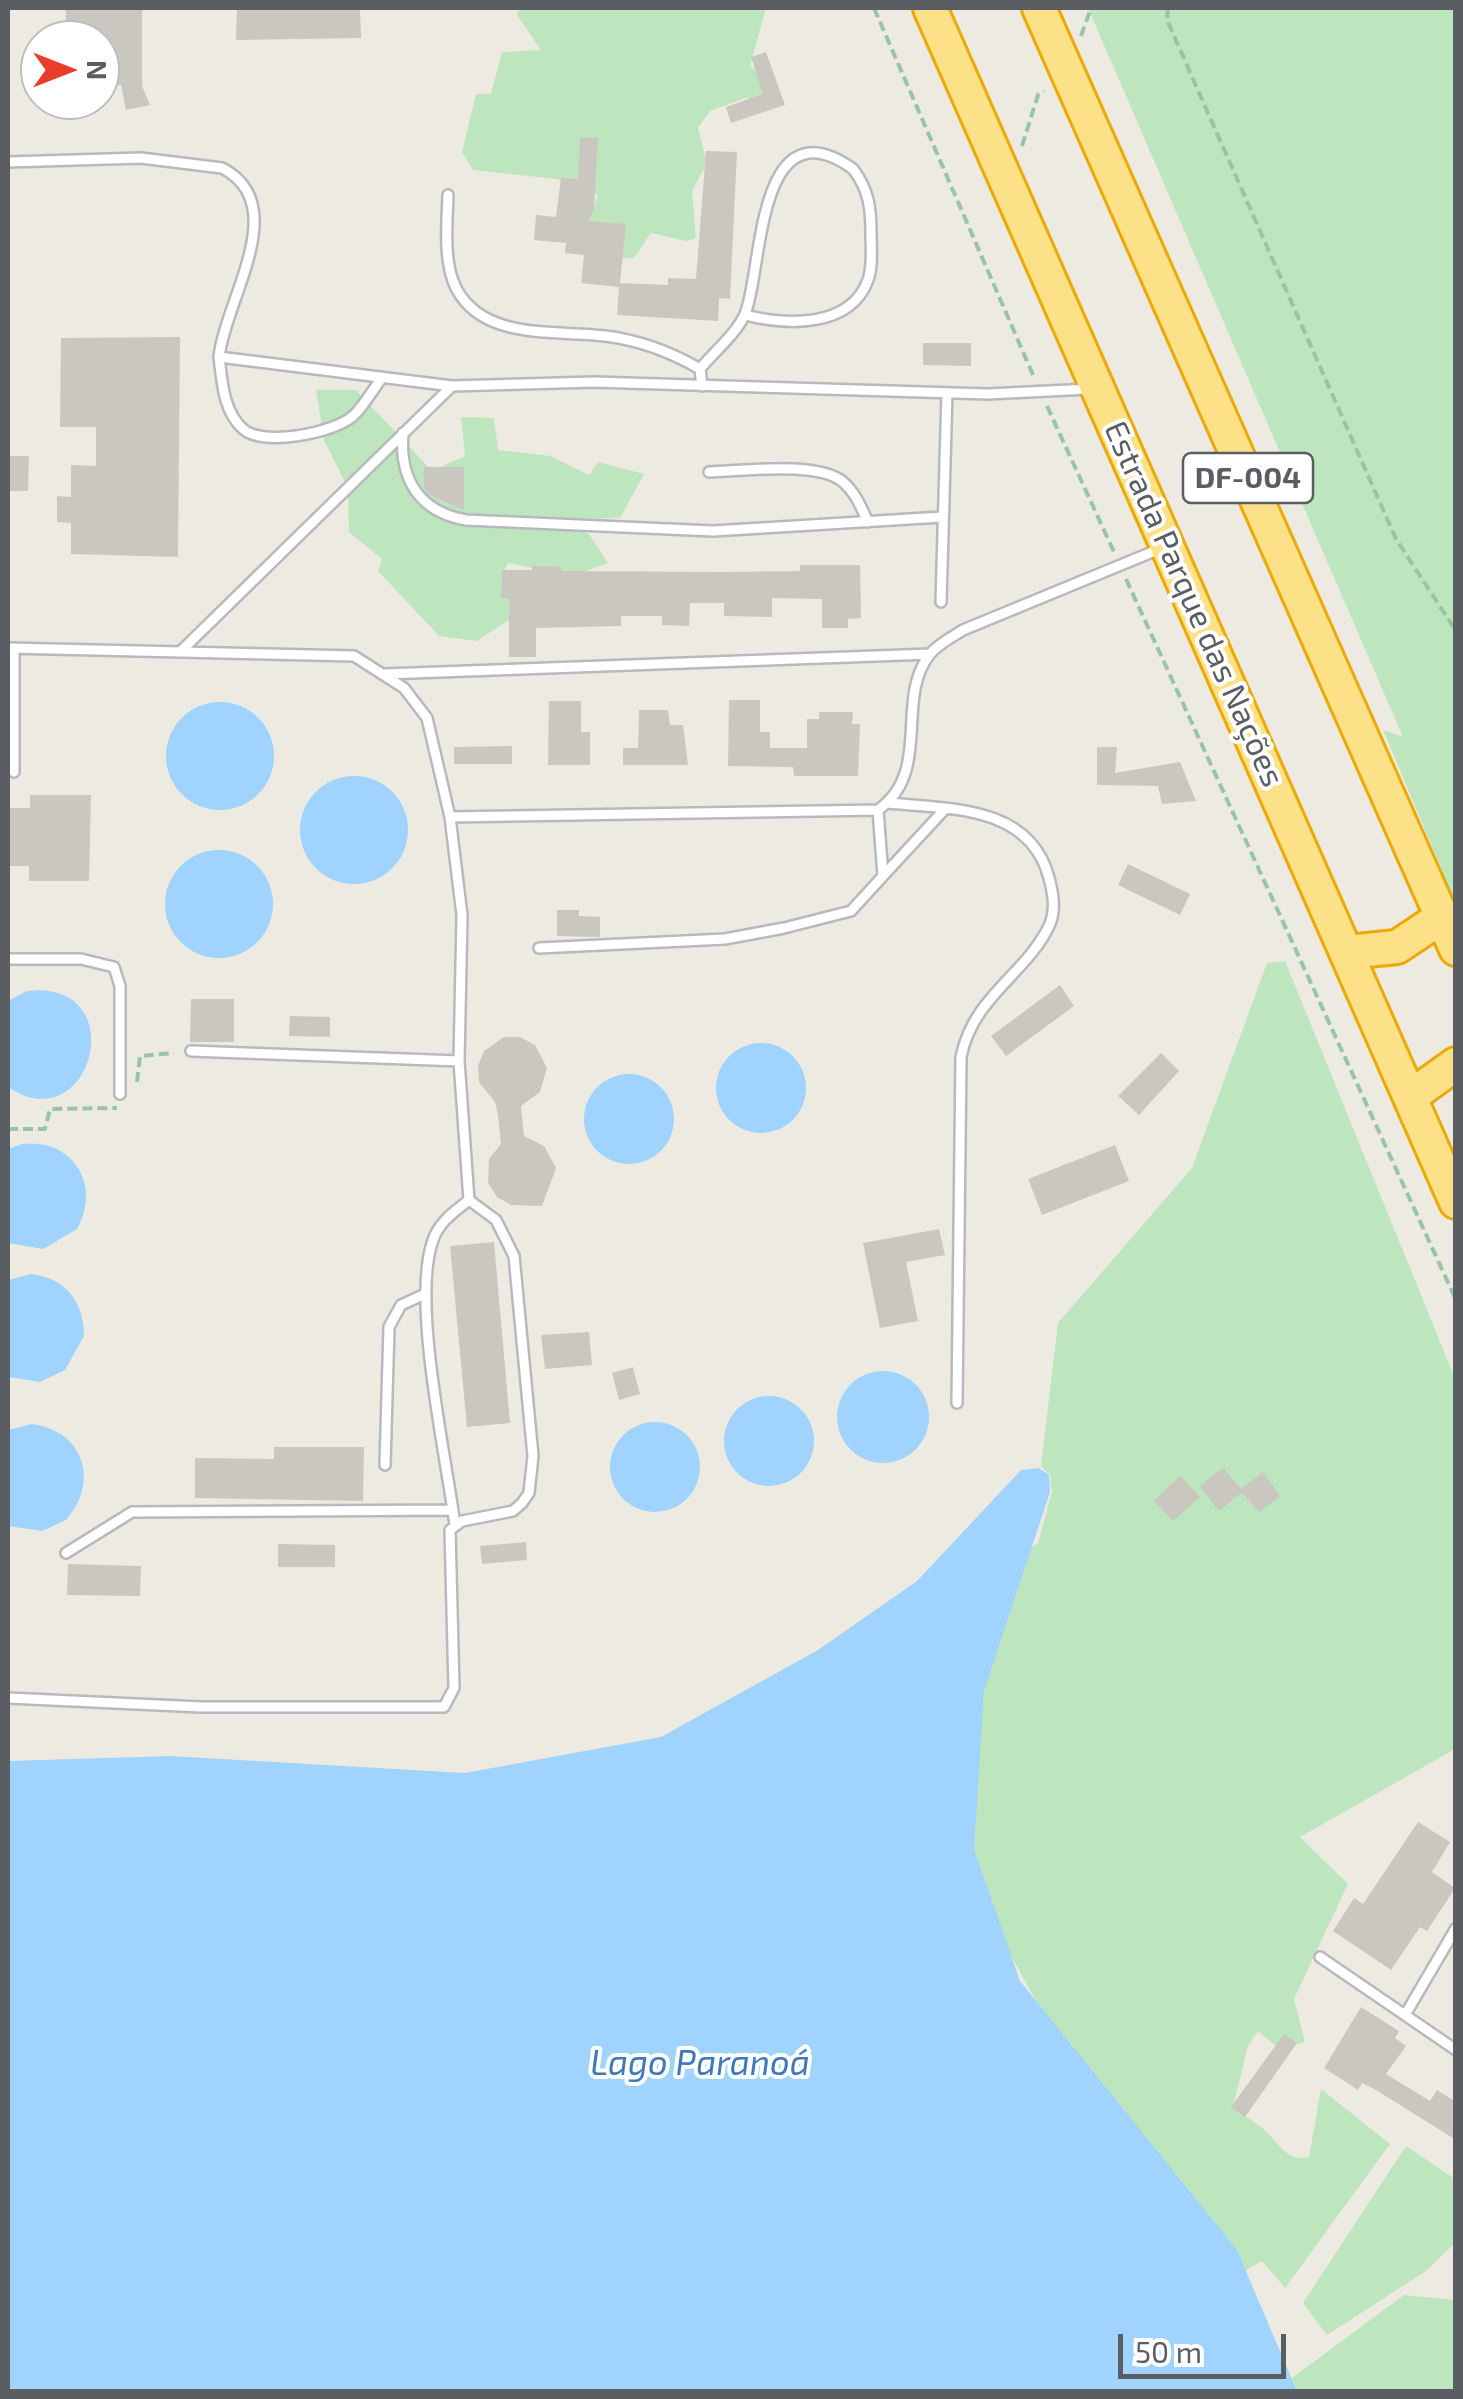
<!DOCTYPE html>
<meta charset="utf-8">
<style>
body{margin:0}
#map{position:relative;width:1463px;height:2399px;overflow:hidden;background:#edebe1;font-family:"Exo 2",sans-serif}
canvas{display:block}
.frame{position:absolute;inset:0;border:10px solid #5a5d62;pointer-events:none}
.north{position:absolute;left:20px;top:20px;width:100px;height:100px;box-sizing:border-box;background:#fff;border:2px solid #bdbec0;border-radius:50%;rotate:90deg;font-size:28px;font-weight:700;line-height:40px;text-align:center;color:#5a5d62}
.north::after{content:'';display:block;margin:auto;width:35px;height:45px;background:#e83f2c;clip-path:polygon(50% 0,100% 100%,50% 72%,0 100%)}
.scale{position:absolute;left:1118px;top:2334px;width:168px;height:45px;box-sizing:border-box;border:5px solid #5a5d62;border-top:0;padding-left:12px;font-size:30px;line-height:35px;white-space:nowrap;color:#5a5d62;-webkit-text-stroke:8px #fff;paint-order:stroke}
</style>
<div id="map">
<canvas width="1463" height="2399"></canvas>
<div class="frame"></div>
<div class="north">N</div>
<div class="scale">50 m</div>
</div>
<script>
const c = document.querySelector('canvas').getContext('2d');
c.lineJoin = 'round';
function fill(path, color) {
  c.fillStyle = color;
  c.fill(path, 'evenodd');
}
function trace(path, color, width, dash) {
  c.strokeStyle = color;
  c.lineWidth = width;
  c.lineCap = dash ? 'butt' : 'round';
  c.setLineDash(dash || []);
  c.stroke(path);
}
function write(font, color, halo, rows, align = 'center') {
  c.font = font + ' "Exo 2",sans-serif';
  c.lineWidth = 8;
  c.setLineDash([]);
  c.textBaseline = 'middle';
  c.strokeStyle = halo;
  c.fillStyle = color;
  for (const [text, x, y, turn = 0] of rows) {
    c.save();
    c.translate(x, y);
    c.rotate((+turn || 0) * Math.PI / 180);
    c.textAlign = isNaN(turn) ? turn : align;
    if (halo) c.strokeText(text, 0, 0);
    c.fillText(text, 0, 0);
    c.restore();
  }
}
fill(new Path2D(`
 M519 8H766L750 66 777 86 752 108 748 97 710 111 698 128 707 163 692 191 696 238 686 241 651 233 634 258H599L584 232 598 195 557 179 473 170 462 152 476 94H491L502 52 541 50 517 15Z
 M1088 8H1455V901L1383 730 1403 737Z
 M316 390H356L432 471 465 456 461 417 494 418 498 450 550 456 589 475 598 462 644 474 620 518 559 519 589 534 608 563 571 576 508 563 501 577 519 613 477 641 439 636 378 571 382 559 349 532 348 488 324 440Z
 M1285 961 1456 1381 1455 1749 1300 1837 1348 1884 1294 1999 1305 2042 1280 2049 1258 2031 1248 2046 1233 2107C1242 2114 1252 2120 1261 2127 1278 2140 1285 2163 1309 2157L1321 2089 1390 2144 1285 2288 1262 2261 1221 2285 1039 2006 1010 1954 594 1805 1038 1543 1052 1492 1050 1475 1041 1466 1058 1323 1192 1168 1267 963Z
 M1406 2146 1455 2179V2243L1426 2271 1327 2335 1303 2303Z
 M1404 2295 1455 2300V2391H1297L1292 2378Z`), '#bde5be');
fill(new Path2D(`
 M166 756a54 54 0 1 1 108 0a54 54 0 1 1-108 0Z
 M300 830a54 54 0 1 1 108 0a54 54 0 1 1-108 0Z
 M165 904a54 54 0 1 1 108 0a54 54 0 1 1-108 0Z
 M27 991C135 979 92 1144 8 1087V1001Z
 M716 1088a45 45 0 1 1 90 0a45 45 0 1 1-90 0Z
 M584 1119a45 45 0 1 1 90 0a45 45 0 1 1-90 0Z
 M22 1144C73 1138 102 1185 77 1229L43 1249 8 1243V1149Z
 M31 1274C66 1278 84 1302 84 1336L65 1370 40 1382 8 1377V1280Z
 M837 1417a46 46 0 1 1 92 0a46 46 0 1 1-92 0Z
 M724 1441a45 45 0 1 1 90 0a45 45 0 1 1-90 0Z
 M610 1467a45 45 0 1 1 90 0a45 45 0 1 1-90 0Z
 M32 1424C84 1431 100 1482 66 1520L42 1531 8 1526V1430Z
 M1039 1468 1049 1475 1050 1492 984 1691 974 1849 1020 1981 1237 2250 1297 2391H8V1761L170 1756 465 1773 661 1737 818 1650 917 1581 1021 1470Z`), '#a0d3fe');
fill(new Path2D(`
 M66 8H142V86L150 105 126 110 121 85H104L100 80V40H66Z
 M237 8H360L361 38 236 40Z
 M766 52 785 105 731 123 726 107 763 94 751 57Z
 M580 137 598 138 594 209 588 221 626 224 620 283 668 285V278L696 279 706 151 737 152 730 299 719 298 718 321 617 315 619 287 581 283 584 255 565 253 566 243 534 240 536 215 556 217 561 178 578 179Z
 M180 337 178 557 71 554V523L57 522V496L71 497V465L96 466V427H60L61 338Z
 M923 343H971V366L923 365Z
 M8 456H29L28 491H8Z
 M424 467H464V510L430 495 424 488Z
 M800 565H860L861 618 848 619V628H822V599L772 598V617L724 616V603H690L689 626 662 625V616H621V626L536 628V657H509V599L501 598 502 570H532V566L561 567V571L723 572 800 571Z
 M729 700H760V732H770V748H807V719H819V712H853L852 724H860L858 776H794L793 767 728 766Z
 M549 701H581V732H590V765H548Z
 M639 710H668L670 725H683L688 765H623V748H638Z
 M512 746V764H454V747Z
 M1097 747H1117L1115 773 1180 762 1196 801 1162 804 1158 786 1097 785Z
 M30 795H91L89 881H29V866H8V808H30Z
 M1128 864 1190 894 1180 915 1118 885Z
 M557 910H579V916L600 917V937L557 936Z
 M1060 985 1074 1006 1006 1056 991 1036Z
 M191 999H234V1042H190Z
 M290 1016 330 1017V1037L289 1036Z
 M504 1037H520L535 1045 547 1068 540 1092 521 1106 524 1136 544 1146 556 1168 542 1206 511 1205 497 1197 488 1183 489 1159 501 1144 498 1115 495 1102 479 1082 478 1066 484 1051Z
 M1161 1053 1179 1071 1139 1115 1118 1096Z
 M1115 1145 1129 1181 1042 1215 1028 1179Z
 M939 1229 945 1255 906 1262 918 1321 880 1328 863 1243Z
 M494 1242 510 1423 467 1427 450 1246Z
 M589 1332 592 1365 545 1369 541 1335Z
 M633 1367 640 1394 619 1400 612 1373Z
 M274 1447H364L363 1501 195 1498V1458L274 1459Z
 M1223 1468 1241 1489 1263 1472 1280 1496 1259 1512 1242 1492 1219 1511 1200 1486Z
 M1180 1476 1200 1497 1173 1521 1154 1501Z
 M526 1542 527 1560 482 1564 480 1546Z
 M278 1544 335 1545V1567H278Z
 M68 1564 141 1566 140 1596 67 1595Z
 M1418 1822 1450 1842 1432 1872 1455 1888 1427 1931 1420 1927 1391 1970 1333 1931 1354 1898 1363 1904Z
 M1361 2007 1399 2031 1395 2038 1406 2046 1386 2074 1430 2101 1437 2090 1456 2102V2140L1376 2090 1362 2083 1358 2090 1324 2068Z
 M1284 2034 1297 2043 1245 2117 1231 2107Z`), '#cac7c1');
const lane = new Path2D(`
 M8 162 141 158 222 168C293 204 225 300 219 357
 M448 195C447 223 443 262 456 288 483 341 557 330 605 336 638 340 671 352 700 369L702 386
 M700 369C713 353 737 333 745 314 763 272 755 100 853 169 869 190 871 208 871 234 871 249 873 266 868 280 850 329 785 325 745 315
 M381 379C372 391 364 406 353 416 334 433 263 447 243 429 223 411 222 381 219 357L452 386 594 382 988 394 1089 389
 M403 433C399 480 420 512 466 520L713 531 942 517
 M709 472C741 471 819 461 843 482 855 492 861 507 868 522
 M941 602 947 393
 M8 648 354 656 404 688 427 718 450 817
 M14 648V772
 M181 651 452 386
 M385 674 930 654
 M888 803C949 809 1030 805 1049 878 1053 893 1056 909 1050 924 1027 974 973 996 961 1057L957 1403
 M883 876 945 809
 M539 948 725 939 784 928 851 911 883 876 878 810
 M8 959H81L114 967 120 986V1094
 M191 1051 459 1061
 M385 1465 389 1327 401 1305 425 1294
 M455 1525C446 1455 411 1301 433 1240 439 1222 454 1212 469 1200
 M66 1553 132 1512 453 1510
 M8 1698 201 1707H444L454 1688 450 1530 462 1521 513 1511 522 1503 529 1493 533 1456 514 1256 496 1220 469 1200 459 1061 462 915 450 817 878 810C933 771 894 699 930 654 938 644 952 637 963 630L1162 548
 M1320 1957 1456 2050
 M1405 2015 1456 1928`);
const highway = new Path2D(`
 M930 8 1456 1202
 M1039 8 1456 949
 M1347 952 1397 947 1442 917
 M1410 1097 1456 1064`);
trace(lane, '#b7b9be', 14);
trace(highway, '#eda801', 38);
trace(new Path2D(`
 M874 8 1033 375
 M1168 8 1167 20 1396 539 1456 631
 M1081 36 1091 8
 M1022 146 1038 95 1044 91
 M1047 406 1114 552
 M1126 579 1456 1300
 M137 1082 140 1056 174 1053
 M8 1129H45L50 1109 117 1108`), '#97c5a5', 4, [10, 5]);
trace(lane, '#fff', 9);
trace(highway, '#fce189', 32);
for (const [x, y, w] of [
 [1248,478,130]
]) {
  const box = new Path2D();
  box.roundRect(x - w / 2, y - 25, w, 50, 8);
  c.fillStyle = '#fff';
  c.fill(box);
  trace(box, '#5a5d62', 2.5);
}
write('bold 30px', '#5a5d62', null, [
 ["DF-004",1248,478]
]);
write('32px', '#5a5d62', '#fff', [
 ["Estrada Parque das Nações",1194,604,66]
]);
write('italic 35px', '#4079b9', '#fff', [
 ["Lago Paranoá",700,2063]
]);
</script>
